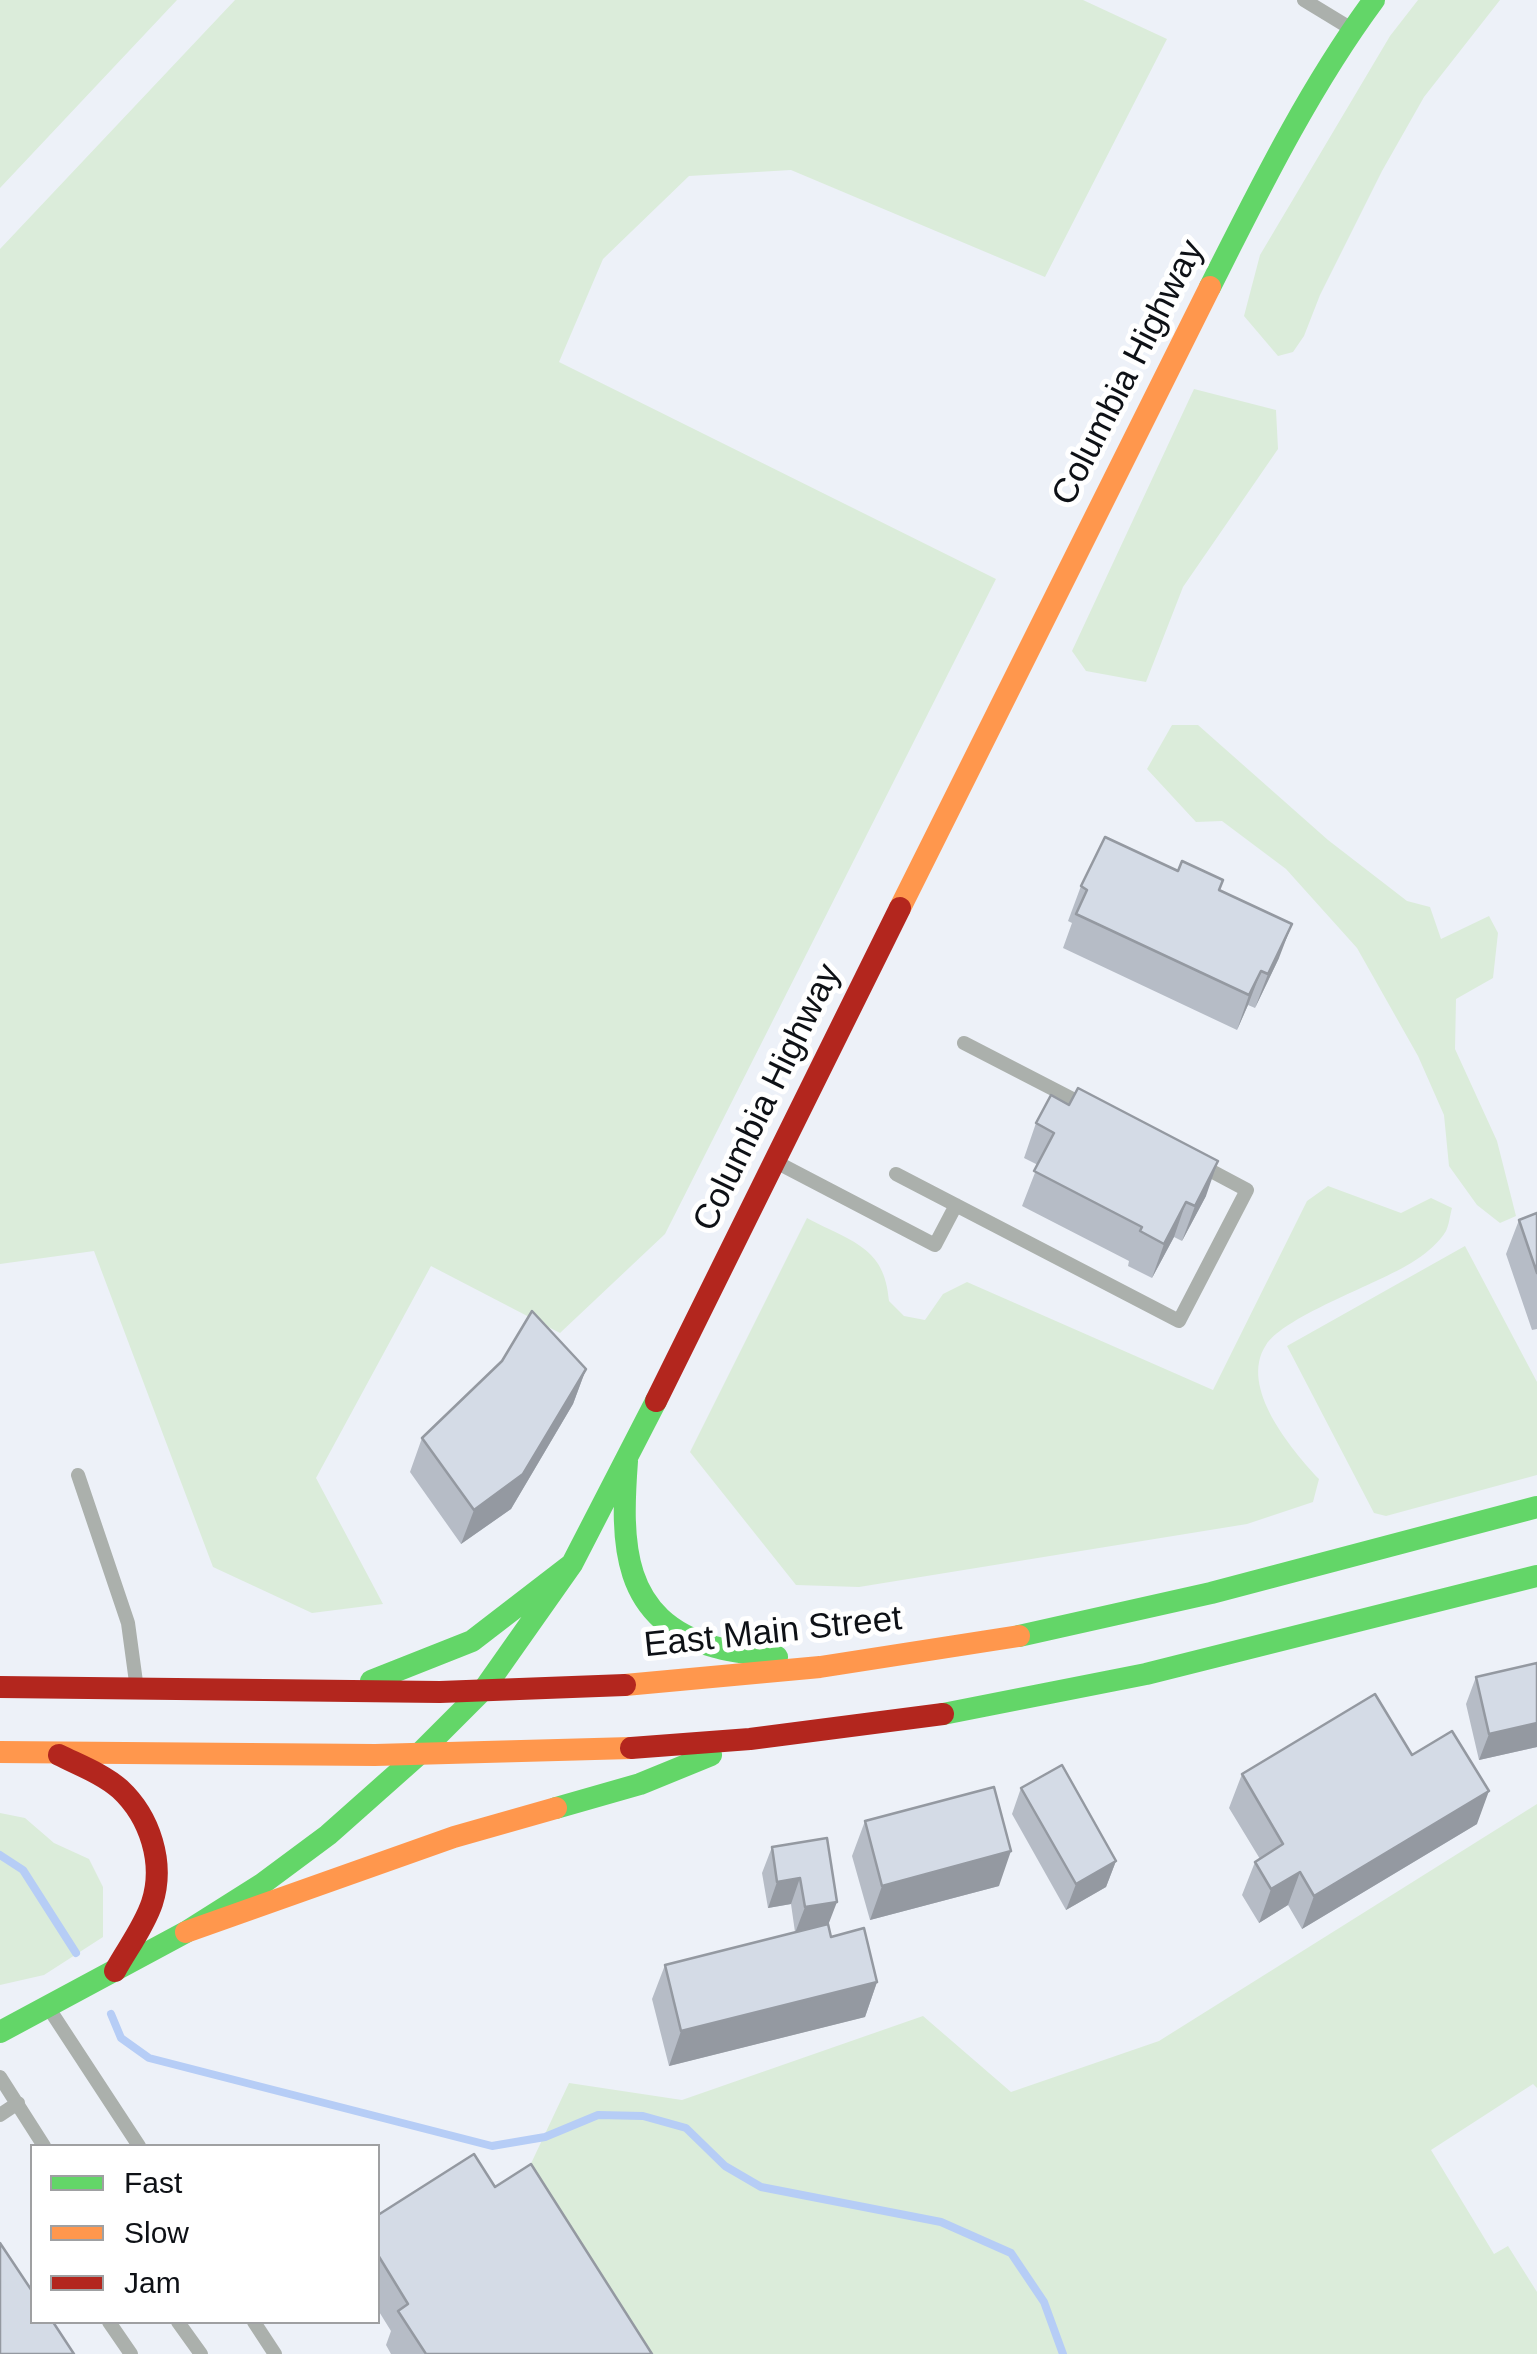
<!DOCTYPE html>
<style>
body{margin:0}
#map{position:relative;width:1537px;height:2354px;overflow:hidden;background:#edf1f8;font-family:Helvetica,sans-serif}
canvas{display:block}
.legend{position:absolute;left:30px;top:2144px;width:350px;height:180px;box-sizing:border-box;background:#fff;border:2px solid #9fa0a2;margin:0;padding:12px 18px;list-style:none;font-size:30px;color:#0e1116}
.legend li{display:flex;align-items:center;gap:20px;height:50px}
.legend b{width:50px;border:2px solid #9fa0a2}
</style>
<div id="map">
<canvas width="1537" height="2354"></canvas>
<ul class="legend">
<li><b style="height:12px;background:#63d668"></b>Fast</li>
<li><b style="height:12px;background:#ff974d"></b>Slow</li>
<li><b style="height:12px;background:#b3261e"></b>Jam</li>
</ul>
</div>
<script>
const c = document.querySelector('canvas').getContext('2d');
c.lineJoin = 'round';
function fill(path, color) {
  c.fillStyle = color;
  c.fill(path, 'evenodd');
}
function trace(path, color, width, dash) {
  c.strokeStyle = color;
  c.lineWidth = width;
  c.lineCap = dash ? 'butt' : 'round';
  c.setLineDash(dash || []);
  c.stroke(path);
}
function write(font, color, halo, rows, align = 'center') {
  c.font = font + ' Helvetica,sans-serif';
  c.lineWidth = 10;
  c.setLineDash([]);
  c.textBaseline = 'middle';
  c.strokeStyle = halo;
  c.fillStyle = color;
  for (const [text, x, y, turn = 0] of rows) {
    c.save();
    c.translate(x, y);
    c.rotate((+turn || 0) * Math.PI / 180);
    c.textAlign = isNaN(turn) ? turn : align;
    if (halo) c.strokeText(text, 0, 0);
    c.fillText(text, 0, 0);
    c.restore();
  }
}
fill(new Path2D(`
 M0 0H177L0 188Z
 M235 0H1083L1167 39 1045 277 791 170 689 176 603 259 559 362 996 579 665 1234 560 1333 431 1266 316 1478 383 1604 312 1613 213 1567 94 1251 0 1264V249Z
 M1418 0H1500L1424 97 1382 171 1320 295 1304 336 1293 352 1278 356 1244 316 1260 255 1390 36Z
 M1194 389 1276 410 1278 449 1183 587 1146 682 1086 671 1072 651Z
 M1172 725H1198L1328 840 1407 901 1430 907 1441 939 1489 916 1498 933 1493 978 1456 999 1455 1049 1497 1141 1516 1216 1500 1223 1477 1205 1449 1166 1444 1115 1418 1056 1357 948 1286 869 1222 821 1196 822 1147 769Z
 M1328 1186 1401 1213 1431 1198 1452 1208C1450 1215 1449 1225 1446 1231 1432 1254 1402 1269 1378 1280 1352 1293 1281 1321 1266 1345 1238 1387 1292 1450 1319 1479L1313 1502 1247 1524 859 1587 796 1585 690 1452 807 1218C851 1242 885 1246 889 1301L904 1316 925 1320 943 1294 967 1282 1213 1390 1307 1201Z
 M1465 1246 1537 1382V1475L1386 1516 1374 1513 1287 1346Z
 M1537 1804V2088L1533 2084 1431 2150 1494 2254 1508 2246 1537 2292V2354H637L527 2172 569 2083 682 2100 923 2016 1011 2092 1159 2041Z
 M0 1813 25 1818 54 1843 89 1859 103 1887V1937L44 1975 0 1985Z`), '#dbecda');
trace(new Path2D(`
 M0 1855 23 1870 76 1953
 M111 2014 121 2038 149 2058 492 2146 545 2137 598 2115 643 2116 686 2128 725 2166 761 2187 941 2222 1011 2253 1044 2302 1063 2354`), '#b6cdf6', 8);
trace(new Path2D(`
 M1304 0 1350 28
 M964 1043 1088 1107
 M776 1162 935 1245 956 1205
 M896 1174 1179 1321 1247 1190 1200 1165
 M78 1475 128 1623 136 1682
 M48 2007 139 2146
 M0 2077 44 2146
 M0 2115 18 2103
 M109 2322 131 2354
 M178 2322 201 2354
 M254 2322 275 2354`), '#abb0ac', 14);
trace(new Path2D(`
 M1210 287C1259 190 1309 88 1374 0
 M627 1461C621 1542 620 1620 715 1647 735 1653 756 1654 777 1657
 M1019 1636 1211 1593 1537 1507
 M371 1681 472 1641 572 1564
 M943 1714 1146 1674 1537 1576
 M556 1808 640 1784 711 1755
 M0 2032 186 1932 262 1884 328 1835 417 1756 484 1689 572 1564 656 1401`), '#63d668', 22);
trace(new Path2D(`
 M900 908 1210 287
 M625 1685 820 1667 1019 1636
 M0 1752 375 1755 631 1748
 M186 1932 454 1837 556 1808`), '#ff974d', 22);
trace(new Path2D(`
 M656 1401 900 908
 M0 1687 440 1692 625 1685
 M631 1748 750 1739 943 1714
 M59 1755C79 1765 103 1774 120 1789 150 1817 165 1863 152 1903 144 1927 127 1949 115 1971`), '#b3261e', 22);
fill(new Path2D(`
 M1178 871 1223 880 1220 890 1279 958 1255 1008 1248 1005 1237 1030 1063 948 1072 923 1068 921 1081 886Z
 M1036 1123 1206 1196 1182 1241 1174 1237 1152 1278 1128 1266 1129 1261 1022 1206 1038 1165 1024 1158Z
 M1537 1213V1329L1532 1330 1506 1254 1519 1220Z
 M586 1369 573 1404 511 1509 461 1544 410 1472 422 1438Z
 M1537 1663V1747L1479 1760 1466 1704 1476 1677Z
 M1412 1755 1477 1824 1302 1929 1288 1905 1259 1923 1242 1895 1255 1862 1260 1859 1229 1808 1242 1774Z
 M1021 1788 1116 1861 1106 1887 1066 1910 1012 1814Z
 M865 1821 999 1886 870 1920 852 1856Z
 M827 1838 828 1925 831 1937 877 1982 865 2017 669 2066 652 1999 665 1965 795 1932 791 1904 768 1908 762 1873 772 1847Z
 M495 2187 652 2354H391L386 2345 391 2331 378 2310V2215Z`), '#b6bcc6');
fill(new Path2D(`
 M1292 924 1279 958 1255 1008 1268 974Z
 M1261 971 1248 1005 1237 1030 1249 995Z
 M1218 1161 1206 1196 1182 1241 1195 1206Z
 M1186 1202 1174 1237 1152 1278 1164 1244Z
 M586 1369 573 1404 511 1509 461 1544 474 1510Z
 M1537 1723V1747L1479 1760 1489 1734Z
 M1489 1791 1477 1824 1302 1929 1314 1896Z
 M1011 1851 999 1886 870 1920 882 1886Z
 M1116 1861 1106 1887 1066 1910 1076 1884Z
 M1300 1872 1288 1905 1259 1923 1271 1889Z
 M800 1878 791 1904 768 1908 777 1882Z
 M837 1902 827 1928 795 1933 805 1907Z
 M877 1982 865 2017 669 2066 681 2031Z`), '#9499a1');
const building = new Path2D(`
 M1105 837 1178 871 1182 861 1223 880 1219 890 1292 924 1268 974 1261 971 1249 995 1076 914 1087 890 1081 886Z
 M1078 1088 1218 1161 1195 1206 1186 1202 1164 1244 1140 1231 1142 1227 1034 1171 1054 1133 1036 1123 1051 1095 1069 1105Z
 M1537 1213V1273L1519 1220Z
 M532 1311 586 1369 523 1474 474 1510 422 1438 502 1361Z
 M1537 1663V1723L1489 1734 1476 1677Z
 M1375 1694 1412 1755 1452 1731 1489 1791 1314 1896 1300 1872 1271 1889 1255 1862 1283 1844 1242 1774Z
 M1062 1765 1116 1861 1076 1884 1021 1788Z
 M994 1787 1011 1851 882 1886 865 1821Z
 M827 1838 837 1902 805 1907 800 1878 777 1882 772 1847Z
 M828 1924 831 1937 864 1928 877 1982 681 2031 665 1965Z
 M474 2154 495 2187 531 2164 652 2354H426L398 2311 408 2304 378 2255V2215Z
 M0 2243 32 2291V2322H53L74 2354H0Z`);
fill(building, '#d4dbe6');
trace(building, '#9499a1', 2.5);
write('35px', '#0e1116', '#fff', [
 ["Columbia Highway",1129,373,-63],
 ["Columbia Highway",768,1098,-64],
 ["East Main Street",773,1633,-6]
]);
</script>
